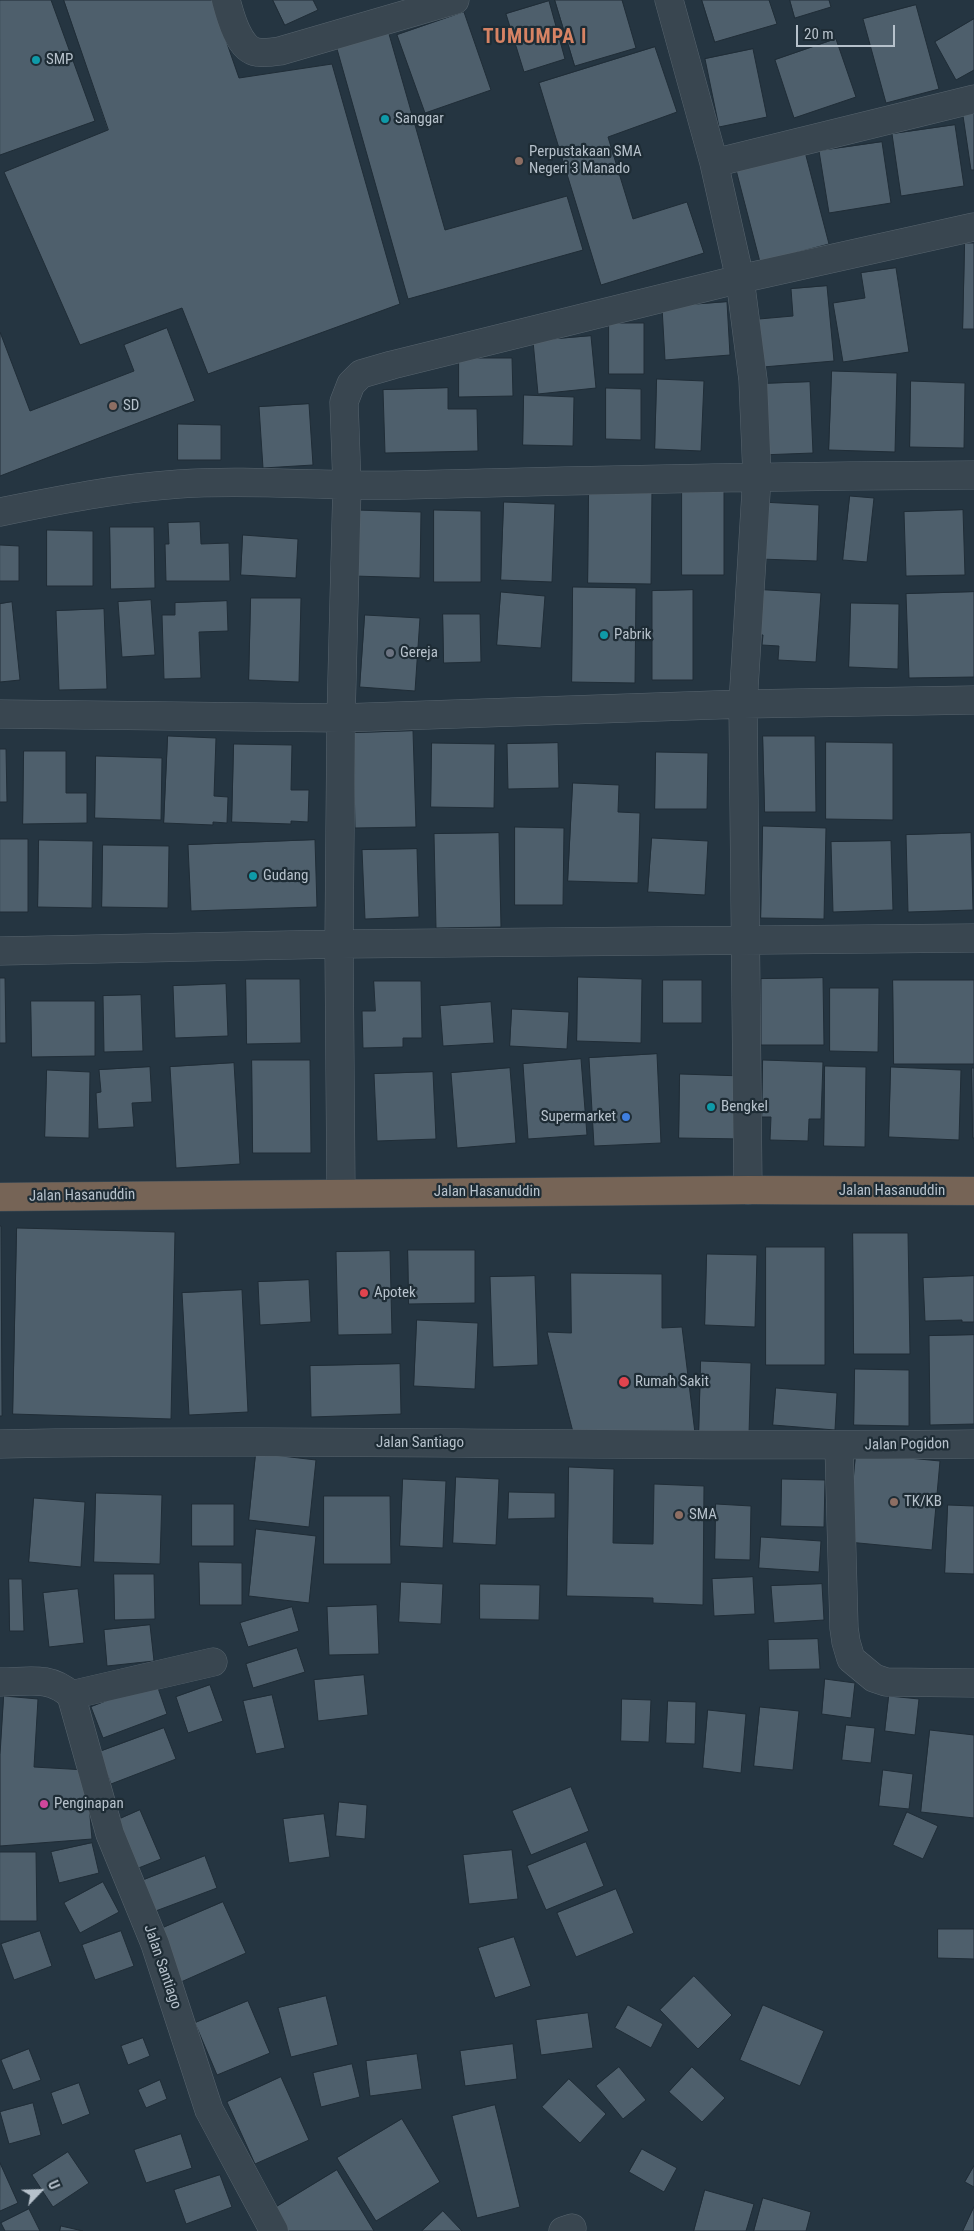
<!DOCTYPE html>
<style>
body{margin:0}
#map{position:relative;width:974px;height:2231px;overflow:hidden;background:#253541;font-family:"Roboto Condensed",sans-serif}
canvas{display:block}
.north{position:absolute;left:15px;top:2166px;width:50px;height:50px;-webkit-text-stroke:4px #1e2c35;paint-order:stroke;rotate:66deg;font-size:14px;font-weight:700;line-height:20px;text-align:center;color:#b6c1cb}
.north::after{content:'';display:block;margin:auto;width:18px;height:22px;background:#b6c1cb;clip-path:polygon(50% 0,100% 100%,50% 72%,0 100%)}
.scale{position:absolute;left:796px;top:25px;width:99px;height:22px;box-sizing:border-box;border:2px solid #b6c1cb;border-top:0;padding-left:6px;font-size:15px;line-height:18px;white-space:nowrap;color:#b6c1cb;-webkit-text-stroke:4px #1e2c35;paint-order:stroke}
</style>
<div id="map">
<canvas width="974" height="2231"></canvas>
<div class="north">U</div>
<div class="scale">20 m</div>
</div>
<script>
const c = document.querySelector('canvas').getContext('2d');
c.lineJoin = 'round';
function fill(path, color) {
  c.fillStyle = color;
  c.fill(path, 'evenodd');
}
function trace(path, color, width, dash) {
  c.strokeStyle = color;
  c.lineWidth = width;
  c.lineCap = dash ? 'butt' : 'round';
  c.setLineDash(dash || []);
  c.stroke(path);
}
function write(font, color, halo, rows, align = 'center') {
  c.font = font + ' "Roboto Condensed",sans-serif';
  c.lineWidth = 4.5;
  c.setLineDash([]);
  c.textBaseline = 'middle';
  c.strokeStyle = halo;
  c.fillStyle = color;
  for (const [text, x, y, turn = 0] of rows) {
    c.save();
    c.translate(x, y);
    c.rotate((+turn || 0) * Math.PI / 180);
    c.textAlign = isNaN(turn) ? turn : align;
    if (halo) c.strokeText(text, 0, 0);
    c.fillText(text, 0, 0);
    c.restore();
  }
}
const building = new Path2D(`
 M0 0H51L95 121 0 155Z
 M64 0H212L239 78 332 64 400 304 208 374 182 308 80 345 4 172 108 130Z
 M273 0H313L318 10 285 25Z
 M555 0H622L636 48 575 66Z
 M702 0H769L777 24 715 42Z
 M790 0H829L831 7 795 18Z
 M549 1 565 59 524 72 506 14Z
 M916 5 939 89 886 103 863 19Z
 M464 12 491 90 425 113 397 35Z
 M974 19V70L956 80 935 42Z
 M387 27 445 230 567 196 583 250 408 299 335 42Z
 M836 39 856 97 794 118 775 60Z
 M655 47 677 112 608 137 633 219 687 202 704 253 601 285 539 83Z
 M753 49 767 117 719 127 705 59Z
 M974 108V170H971L962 109Z
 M955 125 964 186 901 196 892 134Z
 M882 142 891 203 829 213 819 151Z
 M804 148 829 244 760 262 735 166Z
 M965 243H974V329H963Z
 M896 268 909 352 843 362 833 303 865 298 861 273Z
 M827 286 834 361 763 367 759 319 793 316 791 289Z
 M727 302 730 355 665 360 662 307Z
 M609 323H644V374H609Z
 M167 328 195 401 0 476V332L30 411 134 371 124 345Z
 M591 336 596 388 538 394 533 341Z
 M459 358H512L513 396 459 397Z
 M832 371 897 373 895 452 829 450Z
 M657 379 704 381 701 451 655 449Z
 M911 381 965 383 964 448 910 447Z
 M810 382 813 453 760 455 757 384Z
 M448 388V409H477L478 451 385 453 383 390Z
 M606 388 641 389V440L606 439Z
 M524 395 574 397 573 446 523 445Z
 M309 404 313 465 263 468 259 407Z
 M178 424 221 425V460H178Z
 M682 485H724V575H682Z
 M589 488 652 489 651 584 588 583Z
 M850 496 874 498 867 562 843 560Z
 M504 502 555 504 552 582 501 580Z
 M761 502 819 505 817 561 760 559Z
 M356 510 421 512 420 578 354 576Z
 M434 510 481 511V582H434Z
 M963 510 965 575 906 576 904 512Z
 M200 522 201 544 229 543 230 581H166L165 544H169L168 523Z
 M110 527H154L155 588 111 589Z
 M47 530 93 531V586H47Z
 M243 535 298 539 296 578 241 575Z
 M0 545 19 546V581H0Z
 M573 587 636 588 635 683 572 682Z
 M750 589 821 593 816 662 778 660 779 646 762 645 763 635 747 634Z
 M693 590V680H652V591Z
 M501 592 545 596 541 648 497 645Z
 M974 592V677L909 678 906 594Z
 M251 598H301L299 682 249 680Z
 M151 600 155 655 122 657 118 602Z
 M227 601 228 631 199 632 201 678 164 679 162 615H175V603Z
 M12 602 20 680 0 682V604Z
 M851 603 899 604 898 669 849 667Z
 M104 609 107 689 59 690 56 611Z
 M443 614H480L481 662 444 663Z
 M365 615 420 618 415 691 360 687Z
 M413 731 416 827 355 828 353 733Z
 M168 736 216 738 214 796 228 797 227 823 213 822V825L164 823Z
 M763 736H815L816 812H765Z
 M826 742 893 743V820L826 819Z
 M432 743 495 744 494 808 431 807Z
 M558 743 559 788 508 789 507 744Z
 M234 744 292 745 291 790H309L308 822 291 821V824L232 822Z
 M0 749H6L7 802H0Z
 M24 751H66V793H87V823L23 824Z
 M656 752 708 753 707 809H655Z
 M96 756 162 758 161 820 95 818Z
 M573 783 619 785 618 812 640 813 638 883 568 881Z
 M763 826 826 828 824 919 761 918Z
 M515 827 564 828 563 905H515Z
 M499 833 501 927 436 928 434 834Z
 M971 833 973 910 908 912 906 835Z
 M652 838 708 841 705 895 648 892Z
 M0 839H28V912H0Z
 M39 840 93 841 92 908 38 907Z
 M315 840 317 907 191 911 188 845Z
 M891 841 893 910 833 912 831 842Z
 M103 845 169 846 168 908 102 907Z
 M417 849 419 917 365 919 362 850Z
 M578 977 642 979 641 1043 577 1041Z
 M0 978H5L6 1043H0Z
 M823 978 824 1045H761V979Z
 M246 979H300L301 1043 247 1044Z
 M663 980H702V1023H663Z
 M893 980H974V1064H894Z
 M374 981H421L422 1038H403V1047L363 1048 362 1011H375Z
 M226 984 228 1036 175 1038 173 986Z
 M830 988H879L878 1052 830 1051Z
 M141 995 143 1051 104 1052 103 996Z
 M31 1001H95V1056L32 1057Z
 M491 1002 494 1043 443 1046 440 1006Z
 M512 1009 569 1012 567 1049 510 1046Z
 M657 1054 661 1143 594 1146 589 1058Z
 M581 1059 587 1135 528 1139 523 1064Z
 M252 1060H310L311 1153H253Z
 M763 1060 823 1062 821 1119H809L808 1141 770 1140 771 1117H762Z
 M234 1063 240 1164 176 1168 170 1067Z
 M825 1066 866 1067 865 1147 824 1146Z
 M150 1067 152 1102 132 1103 134 1127 98 1129 96 1093 101 1092 99 1070Z
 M891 1067 961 1070 959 1140 889 1137Z
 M510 1068 516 1143 457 1148 451 1073Z
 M972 1068H974V1138H973Z
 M47 1070 90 1072 89 1138 45 1137Z
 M433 1072 436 1139 377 1141 374 1074Z
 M680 1074 744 1076 743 1139 679 1138Z
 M0 1226H1L2 1416H0Z
 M17 1228 175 1232 171 1419 13 1414Z
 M853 1233H908L910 1354H854Z
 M766 1247H825V1365H766Z
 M408 1250H475V1303L409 1304Z
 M390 1251 392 1334 338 1335 336 1252Z
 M707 1254 757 1255 755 1327 705 1325Z
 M571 1273 662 1274V1328L682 1327 695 1433 573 1432 547 1332 571 1333Z
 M535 1276 538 1365 493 1367 490 1277Z
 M974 1276V1322H962V1320L925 1321 923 1278Z
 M309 1280 311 1322 260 1325 258 1282Z
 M242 1290 248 1412 189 1415 182 1293Z
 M417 1320 478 1323 475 1389 414 1386Z
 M974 1335V1424L930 1425 929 1336Z
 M701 1361 751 1363 749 1434 699 1433Z
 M400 1364 401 1414 311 1417 310 1366Z
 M855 1369 909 1370V1426L854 1425Z
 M776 1388 837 1393 835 1430 773 1425Z
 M256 1453 316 1460 309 1527 249 1520Z
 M856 1453 940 1461 932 1550 848 1542Z
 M569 1467 614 1469 613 1543 653 1544 654 1484 704 1486 703 1605 653 1603V1598L567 1596Z
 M456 1477 499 1479 496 1545 453 1543Z
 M403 1479 446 1481 443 1548 400 1546Z
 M782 1479 825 1480 824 1527 781 1526Z
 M509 1492 555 1493V1518L508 1519Z
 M96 1493 162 1495 160 1564 94 1562Z
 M324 1496H390L391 1564H324Z
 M34 1498 85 1502 81 1567 29 1562Z
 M192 1504H234V1546H192Z
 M716 1504 751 1506 750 1560 715 1559Z
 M948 1505 974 1506V1574L945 1573Z
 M256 1529 316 1536 309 1603 249 1596Z
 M761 1537 821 1541 819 1572 759 1568Z
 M199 1562 242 1563V1605H200Z
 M114 1574H154L155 1619 115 1620Z
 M753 1577 755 1614 714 1616 712 1579Z
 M9 1579H22L24 1631H10Z
 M401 1582 443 1584 441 1624 399 1622Z
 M480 1584 540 1585 539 1620 480 1619Z
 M822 1584 824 1620 774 1623 771 1586Z
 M78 1589 84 1643 49 1647 43 1593Z
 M377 1605 379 1654 329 1655 327 1607Z
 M292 1607 299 1631 248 1647 240 1623Z
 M150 1625 154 1661 107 1666 104 1630Z
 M818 1639 820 1669 769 1670 768 1640Z
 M297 1648 305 1672 253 1688 246 1664Z
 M364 1675 368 1715 318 1721 314 1680Z
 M825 1679 855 1683 851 1718 822 1714Z
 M156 1682 167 1714 103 1738 91 1707Z
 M210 1685 223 1721 188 1733 176 1697Z
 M272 1695 285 1748 256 1754 243 1701Z
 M4 1696 38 1699 34 1767 86 1770 92 1839 0 1846V1755Z
 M889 1696 919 1699 915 1735 885 1731Z
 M622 1699 651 1700 649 1742 621 1741Z
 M668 1701 696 1702 695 1744 666 1743Z
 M760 1707 799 1711 793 1770 754 1766Z
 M708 1710 746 1714 741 1773 703 1768Z
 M846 1725 875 1728 871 1763 842 1760Z
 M164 1728 176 1759 111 1784 99 1752Z
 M930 1730 974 1735V1818L921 1812Z
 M883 1770 913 1774 909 1809 879 1806Z
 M571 1787 589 1831 531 1855 512 1811Z
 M339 1802 367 1805 365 1839 336 1836Z
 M140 1810 161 1859 136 1869 115 1821Z
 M907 1812 938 1826 923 1859 893 1845Z
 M324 1814 330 1857 289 1863 283 1819Z
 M586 1842 604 1886 546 1910 527 1866Z
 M92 1843 99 1873 59 1883 51 1852Z
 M512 1850 518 1899 469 1904 463 1855Z
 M0 1852H36L37 1921H0Z
 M205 1856 217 1888 153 1912 141 1881Z
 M103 1882 119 1912 80 1933 64 1903Z
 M616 1889 634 1933 576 1957 557 1913Z
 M223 1902 246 1953 181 1982 158 1930Z
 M938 1929H974V1959L938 1958Z
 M40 1931 52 1966 14 1980 1 1944Z
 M121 1931 134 1966 95 1980 82 1945Z
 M514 1937 531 1986 495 1998 478 1948Z
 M694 1976 732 2015 698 2049 660 2010Z
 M326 1996 338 2045 291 2057 278 2008Z
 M248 2001 270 2053 217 2075 195 2023Z
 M628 2005 663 2024 651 2048 615 2028Z
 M763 2005 824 2031 800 2086 740 2060Z
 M588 2013 593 2048 541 2055 536 2020Z
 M143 2038 150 2056 128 2065 121 2046Z
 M513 2044 517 2079 465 2086 460 2051Z
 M29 2049 41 2080 13 2090 1 2060Z
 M417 2054 422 2089 370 2096 366 2061Z
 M352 2064 360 2097 321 2107 313 2073Z
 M619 2067 646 2100 623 2119 596 2086Z
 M692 2067 725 2098 702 2122 669 2092Z
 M281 2077 309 2140 255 2164 227 2102Z
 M569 2079 606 2114 580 2143 542 2107Z
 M160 2080 167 2099 146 2108 138 2090Z
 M79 2083 90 2114 62 2125 51 2093Z
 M33 2103 41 2135 9 2144 0 2112Z
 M495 2105 520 2207 477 2218 452 2116Z
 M402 2119 440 2182 376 2221 337 2158Z
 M181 2134 192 2168 146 2183 134 2150Z
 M642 2149 677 2168 664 2192 629 2172Z
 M68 2152 89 2183 53 2207 32 2175Z
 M0 2163 18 2203 0 2211Z
 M974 2166V2187L965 2182Z
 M337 2170 374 2231H286L273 2209Z
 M220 2175 232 2207 186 2224 174 2190Z
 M705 2190 754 2204 746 2231H694Z
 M763 2198 811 2212 806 2231H754Z
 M974 2207V2231H963Z
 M29 2209 40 2231H5L1 2223Z
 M443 2211 462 2231H422Z
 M61 2226 83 2231H60Z`);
fill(building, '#4e5f6c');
trace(building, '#202d37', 1);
const street = new Path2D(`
 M226 0C230 15 239 50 257 52 264 53 273 52 280 51L455 0
 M669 0 714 163 740 279 753 380 757 476 743 704 748 1190
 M714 163 974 99
 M0 512C59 500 119 488 179 484 254 479 330 487 405 485 595 480 784 476 974 475
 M0 714 341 718 743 704 974 700
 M0 951 339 944 974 938
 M341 1193 339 944 341 718 347 486 344 402 351 384 361 374 392 365 740 279 974 227
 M0 1444C325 1438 649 1448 974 1444
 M839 1446 844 1628 846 1642 851 1659 874 1678 886 1682 974 1683
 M0 1682C28 1682 49 1675 71 1695L110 1834 155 1944 209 2110 274 2231
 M71 1695 213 1662
 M563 2231 572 2228`);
const highway = new Path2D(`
 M0 1197 748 1190 974 1191`);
trace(street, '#57646e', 29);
trace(highway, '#44515b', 29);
trace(street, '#394650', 28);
trace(highway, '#766456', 28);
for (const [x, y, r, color] of [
 [36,60,5,"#0f9aa8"],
 [385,119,5,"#0f9aa8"],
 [519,161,5,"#8d6e63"],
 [113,406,5,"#8d6e63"],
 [604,635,5,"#0f9aa8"],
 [390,653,5,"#6b7280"],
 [253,876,5,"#0f9aa8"],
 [711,1107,5,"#0f9aa8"],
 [626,1117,5,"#3f7fe0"],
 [364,1293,5,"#e0444e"],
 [624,1382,6,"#e0444e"],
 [894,1502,5,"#8d6e63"],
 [679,1515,5,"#8d6e63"],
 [44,1804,5,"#d1479c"]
]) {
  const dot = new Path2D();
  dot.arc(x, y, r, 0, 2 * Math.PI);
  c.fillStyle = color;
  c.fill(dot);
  trace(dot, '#1e2c35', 2);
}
write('15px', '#b6c1cb', '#1e2c35', [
 ["SMP",46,60],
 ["Sanggar",395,119],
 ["Perpustakaan SMA",529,152],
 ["Negeri 3 Manado",529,169],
 ["SD",123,406],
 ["Pabrik",614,635],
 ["Gereja",400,653],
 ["Gudang",263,876],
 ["Bengkel",721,1107],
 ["Supermarket",616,1117,"right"],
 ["Apotek",374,1293],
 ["Rumah Sakit",635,1382],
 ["TK/KB",904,1502],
 ["SMA",689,1515],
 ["Penginapan",54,1804]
], 'left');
write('15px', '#b6c1cb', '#1e2c35', [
 ["Jalan Hasanuddin",892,1191],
 ["Jalan Hasanuddin",487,1192],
 ["Jalan Hasanuddin",82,1196,-1],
 ["Jalan Santiago",420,1443],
 ["Jalan Pogidon",907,1445,-1],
 ["Jalan Santiago",162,1967,71]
]);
c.letterSpacing = '1px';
write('bold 20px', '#d78364', '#1e2c35', [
 ["TUMUMPA I",535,38]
]);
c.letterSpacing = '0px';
</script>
